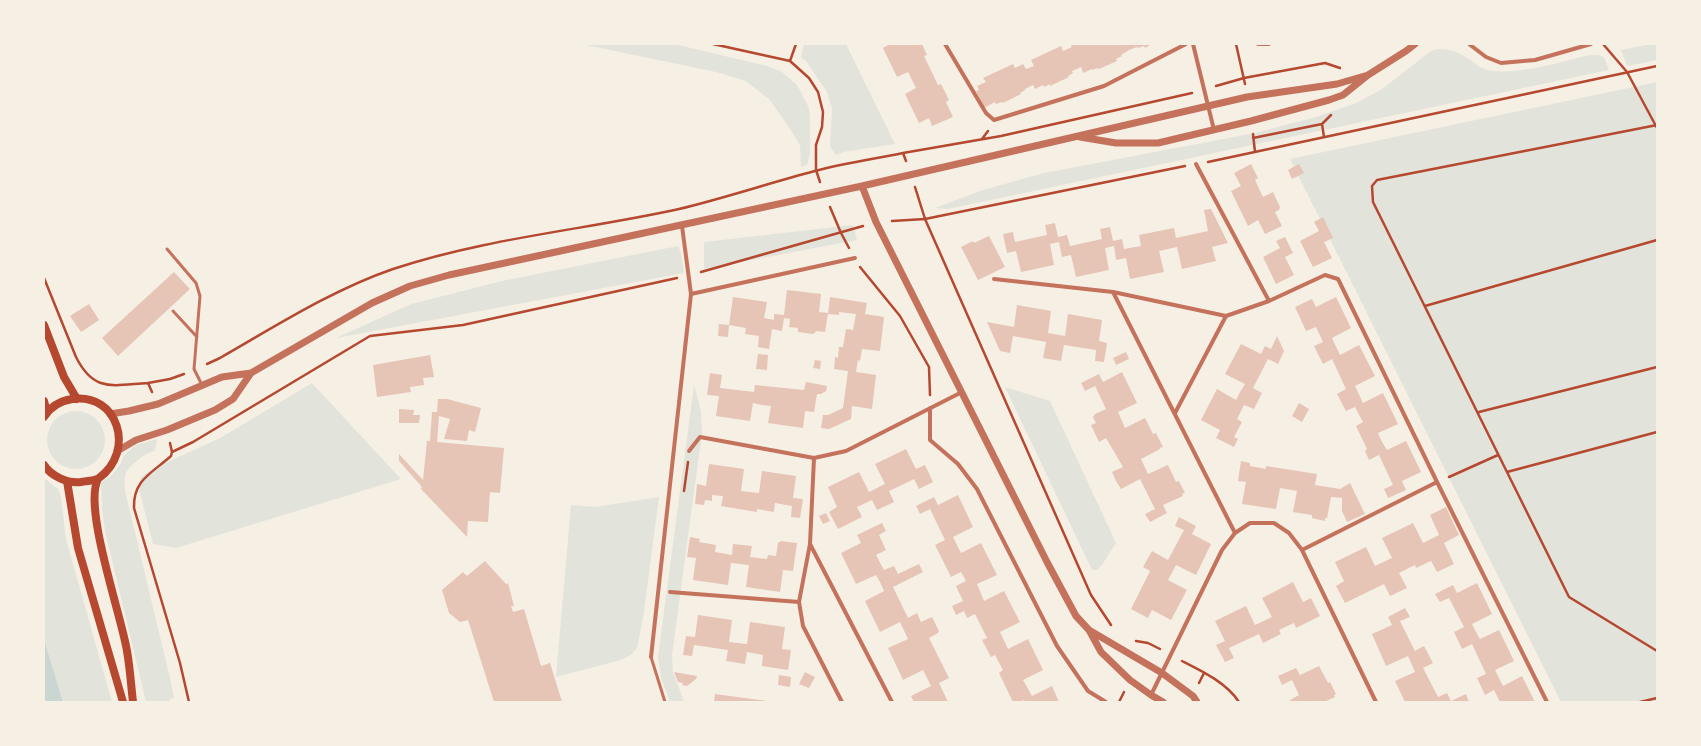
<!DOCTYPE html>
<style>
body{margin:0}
#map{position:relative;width:1701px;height:746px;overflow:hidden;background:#f6efe4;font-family:Roboto,sans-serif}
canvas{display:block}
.frame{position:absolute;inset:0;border:45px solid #f6efe4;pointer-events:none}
</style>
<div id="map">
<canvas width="1701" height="746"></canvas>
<div class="frame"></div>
</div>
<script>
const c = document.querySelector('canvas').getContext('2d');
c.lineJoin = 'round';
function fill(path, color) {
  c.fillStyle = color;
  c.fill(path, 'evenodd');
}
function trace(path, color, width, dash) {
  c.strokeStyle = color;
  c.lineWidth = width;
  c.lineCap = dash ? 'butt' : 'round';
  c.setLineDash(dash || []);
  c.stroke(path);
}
fill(new Path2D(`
 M581 44H674L767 66 782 72 797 85 809 108 810 121V154L807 165 801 167 800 145 790 129 770 100 746 81 716 72Z
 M804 44H846L895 144 843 152 836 155 830 147 832 109 827 92 806 61 801 58Z
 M1651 44H1657V60L1627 66 1621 50Z
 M1438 49C1452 49 1460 53 1472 61 1475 63 1478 67 1482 68 1507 79 1563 61 1590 55H1598L1604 57 1609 70 948 209 935 208 983 190 1044 173 1255 133 1316 117 1356 103 1382 89 1431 51Z
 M1657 82V701L1561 702 1290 159Z
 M853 225 857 240 704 269V242Z
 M678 246 681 253 684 273 336 338 411 304 502 281Z
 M312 383 401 479 176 548 153 544 139 489 141 477 154 468 220 438Z
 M694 385 701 411 702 433 672 655 673 672 684 702H670L661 678 658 657Z
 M1005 387 1050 401 1116 543 1102 565 1097 570H1092Z
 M47 440a29 29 0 1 1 58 0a29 29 0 1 1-58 0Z
 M157 439 155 451C147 453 142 456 136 462 122 473 124 479 126 495L170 678 174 698 170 699V702H146L105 531 102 508 101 483 112 475 121 463 124 455 136 445Z
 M44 478 58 489 61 497 66 539 112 702H63L44 639Z
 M659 497 644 612 637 648 631 655 621 660 556 677 571 505 595 507Z`), '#e2e4dc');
fill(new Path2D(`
 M44 639 63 702H44Z`), '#c9d6d2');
fill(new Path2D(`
 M890 44H922L927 55 924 56 938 85 941 84 949 100 946 102 953 117 932 126 929 118 919 123 905 94 916 88 908 72 897 77 883 48Z
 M1070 44H1152L1145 48 1144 46 1138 48 1137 47 1129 50 1121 55 1122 56 1116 59 1117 61 1099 69 1098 68 1092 70V69L1083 73 1081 67 1072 71 1073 73 1068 76 1069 77 1050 86V84L1044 87 1043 85 1035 89 1033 85 1025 89V90L1020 93 1021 94 1003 103 1002 102 996 104 995 102 984 108 976 91 979 90 977 86 986 82 983 78 1013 64 1015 68 1023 64 1026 69 1034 66 1031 60 1061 46 1063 51 1072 47Z
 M1251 164 1258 178 1255 180 1263 197 1273 192 1280 207 1279 210 1275 212 1282 226 1265 234 1258 220 1248 226 1231 191 1241 186 1234 173Z
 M1299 164 1304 173 1292 179 1288 170Z
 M1211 209 1228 243 1212 247 1216 261 1182 269 1177 247 1159 251 1164 272 1130 279 1126 258 1116 260 1114 246 1105 248 1109 270 1076 277 1071 255 1062 257 1059 242 1050 244 1054 265 1021 272 1016 251 1007 253 1003 234 1013 232 1015 242 1047 235 1045 225 1055 223 1058 237 1067 235 1070 246 1102 239 1100 229 1110 227 1113 241 1122 239 1124 249 1141 246 1139 235 1174 228 1176 238 1208 231 1204 210Z
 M1323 217 1333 238 1324 242 1332 258 1313 267 1300 241 1319 231 1314 222Z
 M989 236 1005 267 978 280 961 247 973 241 974 243Z
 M1285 237 1293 253 1285 257 1294 275 1276 284 1263 257 1280 248 1276 241Z
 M174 272 190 289 118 356 102 338Z
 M787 290 821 294 819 312 828 313 825 332 817 331 813 334 798 332V328L789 327 790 319 784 318 782 331 772 329 769 349 758 347 759 336 745 334 746 328 729 325 733 297 767 302 764 318 774 320V314L784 315Z
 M830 297 867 303 865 314 884 317 880 351 862 349 860 361 858 360 856 372 876 375 872 409 852 406 851 419 829 429 821 428 823 415H828L843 408 848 371 834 369 835 357 838 358 839 347H843L846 329 853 330 856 314 839 312V315L828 314Z
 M1336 297 1351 328 1332 338 1340 355 1359 345 1375 376 1355 386 1363 403 1383 393 1398 424 1378 433 1382 442 1387 450 1406 441 1421 472 1402 481 1406 490 1388 498 1384 489 1393 485 1379 455 1369 460 1365 451 1367 449 1356 426 1363 422 1355 407 1346 411 1337 394 1346 389 1332 359 1323 364 1314 346 1323 342 1316 327 1306 331 1295 307 1312 299 1316 307Z
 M89 304 99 320 81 332 70 316Z
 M1017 305 1051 311 1048 333 1065 336 1068 314 1102 320 1099 341 1107 343 1104 362 1095 361 1096 350 1064 345 1061 361 1043 358 1046 342 1013 336 1010 353 1000 351 987 322 1014 327Z
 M719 324 729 325 728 337 718 336Z
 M1277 336 1284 351 1278 364 1268 359 1253 388 1262 393 1254 409 1244 405 1237 419 1242 422 1234 437 1238 439 1234 447 1216 438 1220 430 1201 420 1217 389 1236 400 1240 392 1245 384 1225 374 1241 344 1261 354 1265 346 1271 349Z
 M1126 352 1129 359 1116 365 1113 358Z
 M758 354 768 355 767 370 756 369Z
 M430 355 434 377 423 378 424 385 410 387 411 392 377 397 373 365Z
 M815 360 821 361 820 369 813 368Z
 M1122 372 1137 403 1118 412 1125 428 1145 418 1153 434 1156 433 1163 447 1160 448V449L1141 459 1148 474 1168 465 1176 482 1179 481 1185 493 1182 494 1183 496 1163 505 1167 513 1150 522 1145 514 1155 509 1140 479 1121 489 1116 481 1112 472 1123 467 1106 438 1099 442 1091 425 1096 423 1093 417 1095 414 1106 409 1095 386 1085 391 1081 383 1099 374 1103 382Z
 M710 373 722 375 720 388 754 392 755 385 804 390 806 382 827 386 826 391 821 394H817L814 412 805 411 803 428 768 423 771 406 762 405 753 403 750 421 716 416 719 396 707 395Z
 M438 399H447L481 408 475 432 469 430 467 441 444 439 450 419 439 416 437 442 504 448 500 493 490 492 488 522 468 521 467 537 421 489 422 487 399 461V454L423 480 427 441H430L432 412H437Z
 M1299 403 1309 409 1302 422 1292 416Z
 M399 409 414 410 413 415H420L419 423H399Z
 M906 449 916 469 925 465 933 482 919 489 914 479 904 484 889 491 894 502 877 510 872 500 857 507 862 517 838 529 829 512 837 507 828 487 859 472 869 492 885 484 875 464Z
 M1241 461 1250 463V466L1266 469V466L1317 474 1315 485 1340 489 1350 483 1365 514 1347 522 1342 511V498L1331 497 1327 518H1325V521L1312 518V515L1293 512 1297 491 1280 488 1276 509 1242 504 1246 482 1238 481Z
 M709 464 744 469 741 491 759 493 762 471 796 476 793 498 803 499 800 518 791 517 792 506 775 503 774 512 757 509V512L721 506 723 496 712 495V501L705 500 704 505 695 504 697 484 706 486Z
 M958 495 973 527 953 537 961 553 981 543 997 575 977 584 984 601 1004 591 1020 622 1000 632 1008 649 1028 639 1043 670 1023 680 1032 696 1052 686 1059 702H1025L1024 700 1020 702H1013L999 673 1003 670 995 655 991 657 982 640 987 638 975 614 967 618 964 611 956 615 952 606 963 601 956 586 966 581 961 572 951 577 935 545 945 540 930 509 920 514 916 506 934 497 938 505Z
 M1446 507 1459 535 1444 543 1454 564 1437 572 1431 561 1416 568 1415 565 1399 573 1407 588 1390 596 1384 584 1345 603 1336 586 1344 581 1335 562 1366 547 1375 566 1392 558 1382 538 1413 523 1423 543 1439 535 1430 515Z
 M826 513 830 521 823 524 819 516Z
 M1179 517 1196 526 1192 534 1211 544 1196 575 1176 565 1168 580 1187 590 1171 620 1152 610 1148 618 1131 609 1150 571 1143 567 1152 551 1168 560 1184 530 1175 526Z
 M882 523 886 531 879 535 886 550 876 555 884 570 894 566 898 574 919 564 923 572 893 587 908 618 917 613 921 622 932 617 939 631 938 633 929 638 949 678 939 683 948 702H914L911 696 931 686 923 670 903 680 888 648 908 639 900 622 880 632 865 601 884 591 880 582 876 575 856 584 841 553 861 543 857 535Z
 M690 537 700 539 699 542 716 545 715 552 732 555 733 544 752 546 750 557 767 559 768 555 776 556 778 543 781 541 797 543 793 571 783 570 780 592 746 587 749 565 731 563 728 585 693 580 696 558 687 557Z
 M485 561 506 584 508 583 514 606H511L513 612 524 609 541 666 550 663 562 702H494L468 620 460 622 449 613 442 590 463 572 467 576Z
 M1293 582 1303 602 1311 598 1320 616 1296 628 1294 623 1279 630 1281 634 1263 643 1259 634 1229 648 1234 658 1225 662 1216 645 1225 641 1215 621 1246 606 1255 625 1272 617 1262 598Z
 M1477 583 1492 614 1472 624 1476 632 1480 639 1499 630 1514 661 1495 670 1503 686 1522 676 1535 702H1500L1494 690 1485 695 1477 678 1486 674 1472 644 1462 649 1454 632 1464 627 1449 598 1440 602 1435 594 1453 585 1457 593Z
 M1405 608 1410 617 1400 621 1415 651 1424 646 1433 663 1423 668 1438 697 1447 693 1451 701 1466 694 1469 702H1405L1395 681 1415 672 1408 656 1386 666 1372 634 1392 625 1388 617Z
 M698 615 732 620 729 642 747 644 750 622 785 627 782 649 791 650 788 670 762 666 763 655 747 652 745 664 726 661 728 650 694 645 692 656 683 655 686 636 695 637Z
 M1319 666 1327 681 1328 683 1330 682 1336 694 1334 695 1335 697 1324 702H1291L1290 700 1299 695 1292 680 1282 685 1278 676 1296 668 1300 675Z
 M674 672 697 676 696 679 687 686 682 685 683 683 678 682Z
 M805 672 815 677 809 688 799 684Z
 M779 675 791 677 790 687 778 685Z
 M715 694 767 701V702H714Z`), '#e6c5b7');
trace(new Path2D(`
 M713 44 790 61 809 78 818 92 823 112 822 127 816 145V170L820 182
 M1236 44 1245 84
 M1603 44 1627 72 1657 128
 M790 61 796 44
 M1216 86 1244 78 1325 63 1340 68
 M1322 124 1331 115
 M1657 125 1377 180 1372 186 1373 202 1569 597 1657 651
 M1253 134 1255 152
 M1253 138 1322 124 1324 137
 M982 139 988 131
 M903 153 1001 136 1192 93
 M1208 162 1657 66
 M915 187 925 219 1091 595 1111 625
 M830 207 841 233 849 248
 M892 221 925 219 1185 166
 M860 267 900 316 929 367 930 395
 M701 272 863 226
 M44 278 76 357C94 393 113 385 148 383L152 392
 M1425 306 1657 240
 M207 364 220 358C276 326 332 290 393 269 486 238 584 230 679 209 725 198 769 183 815 171 844 163 874 159 903 153L906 161
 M148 383 170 379 184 374
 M1479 412 1657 367
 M170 443 172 452 171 456C152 473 133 480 134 508L180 663 189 702
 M172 452 193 442 370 336 463 325 677 278
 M1507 472 1657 432
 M1449 477 1498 455
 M684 491 688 462
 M1136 641 1148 643 1160 649
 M1182 661C1202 671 1227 683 1239 702
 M1199 683 1204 673
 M1119 702 1124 692
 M1640 702 1657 698`), '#b5482f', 2.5);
trace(new Path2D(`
 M167 249 196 283 200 296 194 369 202 385
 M173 311 197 337
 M651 657 665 702`), '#c5725c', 3);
trace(new Path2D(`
 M945 44 986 113 994 120 1104 86 1186 44
 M1193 44 1214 130
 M1258 44H1269
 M1469 44 1486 57 1501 63 1535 60 1591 44
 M1196 164 1269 301
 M994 279 1113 292 1226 316 1269 301 1325 275 1338 279 1437 482 1547 702
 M1113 292 1235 533
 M691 294 855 258
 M930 408V440L958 464 977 489 1057 646 1088 691 1106 702
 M1175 413 1226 316
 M689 451 700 437 814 458 846 451 962 392
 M814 458 810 544 799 602 803 626 842 702
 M810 544 892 702
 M1302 550 1437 482
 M670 592 799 602
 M651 657 691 294 682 226
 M1151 695 1222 550 1235 533 1250 523H1274L1289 533 1302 550 1376 702`), '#c5725c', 4);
trace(new Path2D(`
 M1080 137 1116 143H1158L1251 121 1329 100 1343 95 1368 75 1406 51 1415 44
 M110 414 129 411 158 404 222 377 251 373 372 303 410 286 449 275 862 186
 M119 450 136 440 167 430 215 410 233 399 251 373
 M1089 630 1162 673 1193 696 1197 702
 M1163 702 1151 695 1130 680 1101 652 1089 630 1076 616 1047 562 876 222 862 186 1247 97 1337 84 1368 75`), '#c5725c', 7);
trace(new Path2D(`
 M44 325 64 377 77 399
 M44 401 47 412
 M44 417C50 407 60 401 72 399 118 392 136 451 99 478 95 481 86 481 81 482 68 484 51 476 44 465
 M98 479C83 508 121 614 127 651 130 668 131 685 133 702
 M67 481 78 548 123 702`), '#b5482f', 8);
</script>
